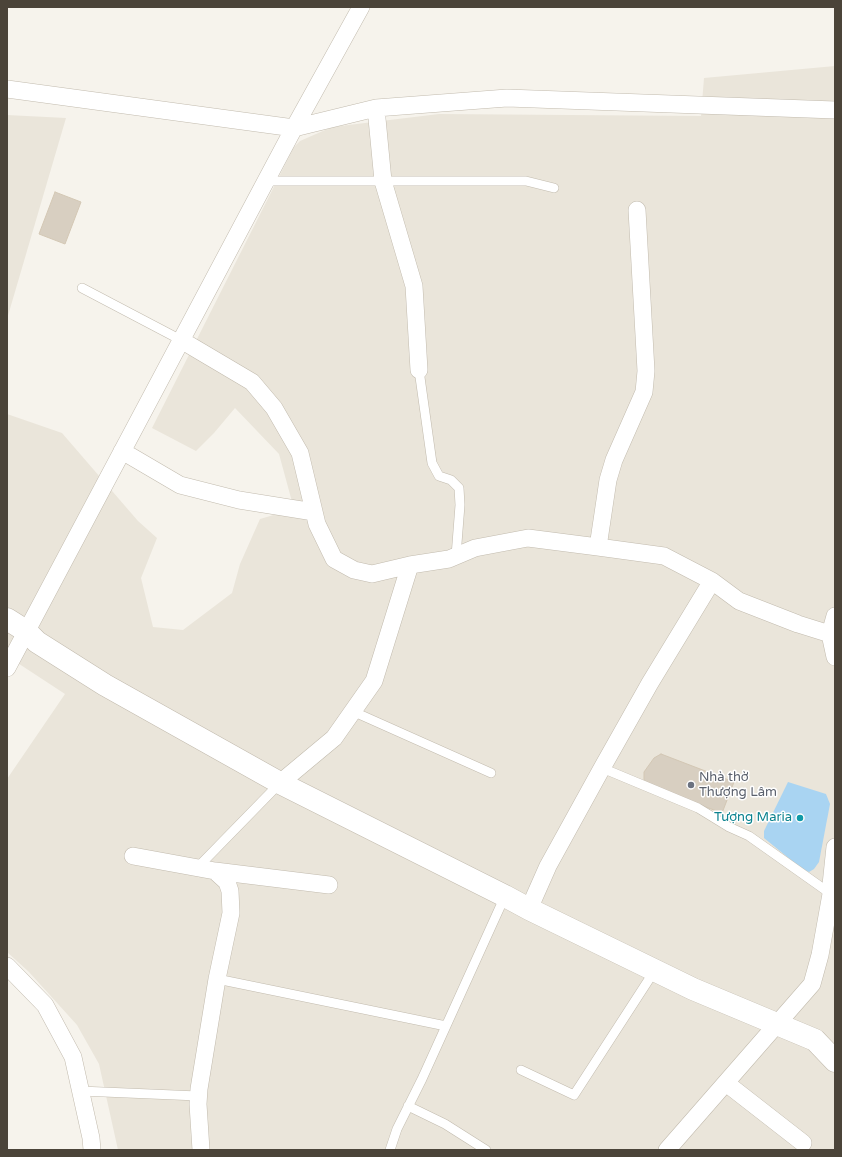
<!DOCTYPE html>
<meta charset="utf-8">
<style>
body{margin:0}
#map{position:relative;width:842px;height:1157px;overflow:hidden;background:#f6f3ec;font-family:"Varela Round",sans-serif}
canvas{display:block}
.frame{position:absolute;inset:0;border:8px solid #4b4439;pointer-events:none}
</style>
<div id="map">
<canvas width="842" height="1157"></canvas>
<div class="frame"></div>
</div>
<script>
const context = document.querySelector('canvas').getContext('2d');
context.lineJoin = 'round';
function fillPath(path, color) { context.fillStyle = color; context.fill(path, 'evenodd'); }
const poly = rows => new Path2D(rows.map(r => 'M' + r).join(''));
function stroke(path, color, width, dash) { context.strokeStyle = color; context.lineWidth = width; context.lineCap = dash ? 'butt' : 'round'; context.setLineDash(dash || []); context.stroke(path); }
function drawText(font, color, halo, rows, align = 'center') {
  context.font = font + ' "Varela Round",sans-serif'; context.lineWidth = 3; context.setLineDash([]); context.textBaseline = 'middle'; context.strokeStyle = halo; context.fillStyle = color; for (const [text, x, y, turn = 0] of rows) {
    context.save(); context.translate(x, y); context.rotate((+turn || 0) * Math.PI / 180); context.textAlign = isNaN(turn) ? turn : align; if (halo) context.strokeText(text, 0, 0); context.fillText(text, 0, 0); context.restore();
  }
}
const residential = poly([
 [835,66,835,1150,118,1150,99,1064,77,1025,29,972,7,952,7,779,65,694,7,656,7,414,62,433,138,521,157,538,141,578,153,627,183,630,232,593,240,564,260,519,294,509,279,454,235,408,214,433,196,451,152,428,294,147,300,141,332,127,439,114,701,116,704,78],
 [7,115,66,118,7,319]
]);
const water = poly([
 [788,782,826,794,830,804,819,862,814,869,809,872,802,869,764,838,764,831]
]);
const building = poly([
 [55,192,81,202,65,244,39,234,55,192],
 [661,754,734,782,722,813,652,787,644,780,644,772,654,758,661,754]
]);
const service = poly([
 [266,181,526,181,554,188],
 [82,288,181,340],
 [419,370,432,463,439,476,451,480,459,488,460,505,456,556],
 [352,711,491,773],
 [602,768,698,808,729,827,749,836,831,894],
 [197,868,280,783],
 [217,979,446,1026],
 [521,1070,574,1095,655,970],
 [80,1091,198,1096],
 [408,1106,445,1124,486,1150],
 [390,1150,397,1129,422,1079,505,896]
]);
const minor = poly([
 [7,89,294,128,376,108,507,98,835,110],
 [376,108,383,181,414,286,419,370],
 [181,340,252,382,274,408,300,453,317,524,334,559,354,570,372,574,410,565,449,559,475,548,528,538,598,547,664,556,712,581,739,601,798,624,830,634],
 [122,451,180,485,239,500,314,512],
 [598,547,608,480,614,460,644,392,646,371,637,210],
 [835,616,830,634,835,657],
 [7,668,294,128,361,7],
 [280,783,334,738,374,681,410,565],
 [133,856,215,871,227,882,230,891,231,913,217,979,199,1089,198,1104,201,1150],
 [215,871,329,885],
 [529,909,548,866,602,768,650,683,712,581],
 [7,966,45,1005,73,1057,91,1138,92,1150],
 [726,1083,803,1143],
 [667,1150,812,984,820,955,831,894,831,885,835,847]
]);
const tertiary = poly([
 [7,619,26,631,37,642,105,685,280,783,505,896,529,909,693,989,815,1040,835,1061]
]);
const markers = [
 [691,785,4,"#6b7280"],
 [800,818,4,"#0f9aa8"]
];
const worshipNames = [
 ["Nhà thờ",699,778],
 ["Thượng Lâm",699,793]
];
const cultureNames = [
 ["Tượng Maria",792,818]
];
fillPath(residential, '#eae5da');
fillPath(water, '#a9d4f2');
fillPath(building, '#d8cfc1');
stroke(building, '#d3c7b4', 1);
stroke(service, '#c2bbae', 10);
stroke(minor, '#c2bbae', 18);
stroke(tertiary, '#c2bbae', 23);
stroke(service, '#fff', 9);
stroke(minor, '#fff', 17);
stroke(tertiary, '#fff', 22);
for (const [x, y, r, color] of markers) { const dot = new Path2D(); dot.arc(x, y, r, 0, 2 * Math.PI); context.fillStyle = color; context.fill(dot); stroke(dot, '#fff', 1.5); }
drawText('13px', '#5b616d', '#fff', worshipNames, 'left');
drawText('13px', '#0d838f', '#fff', cultureNames, 'right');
</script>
